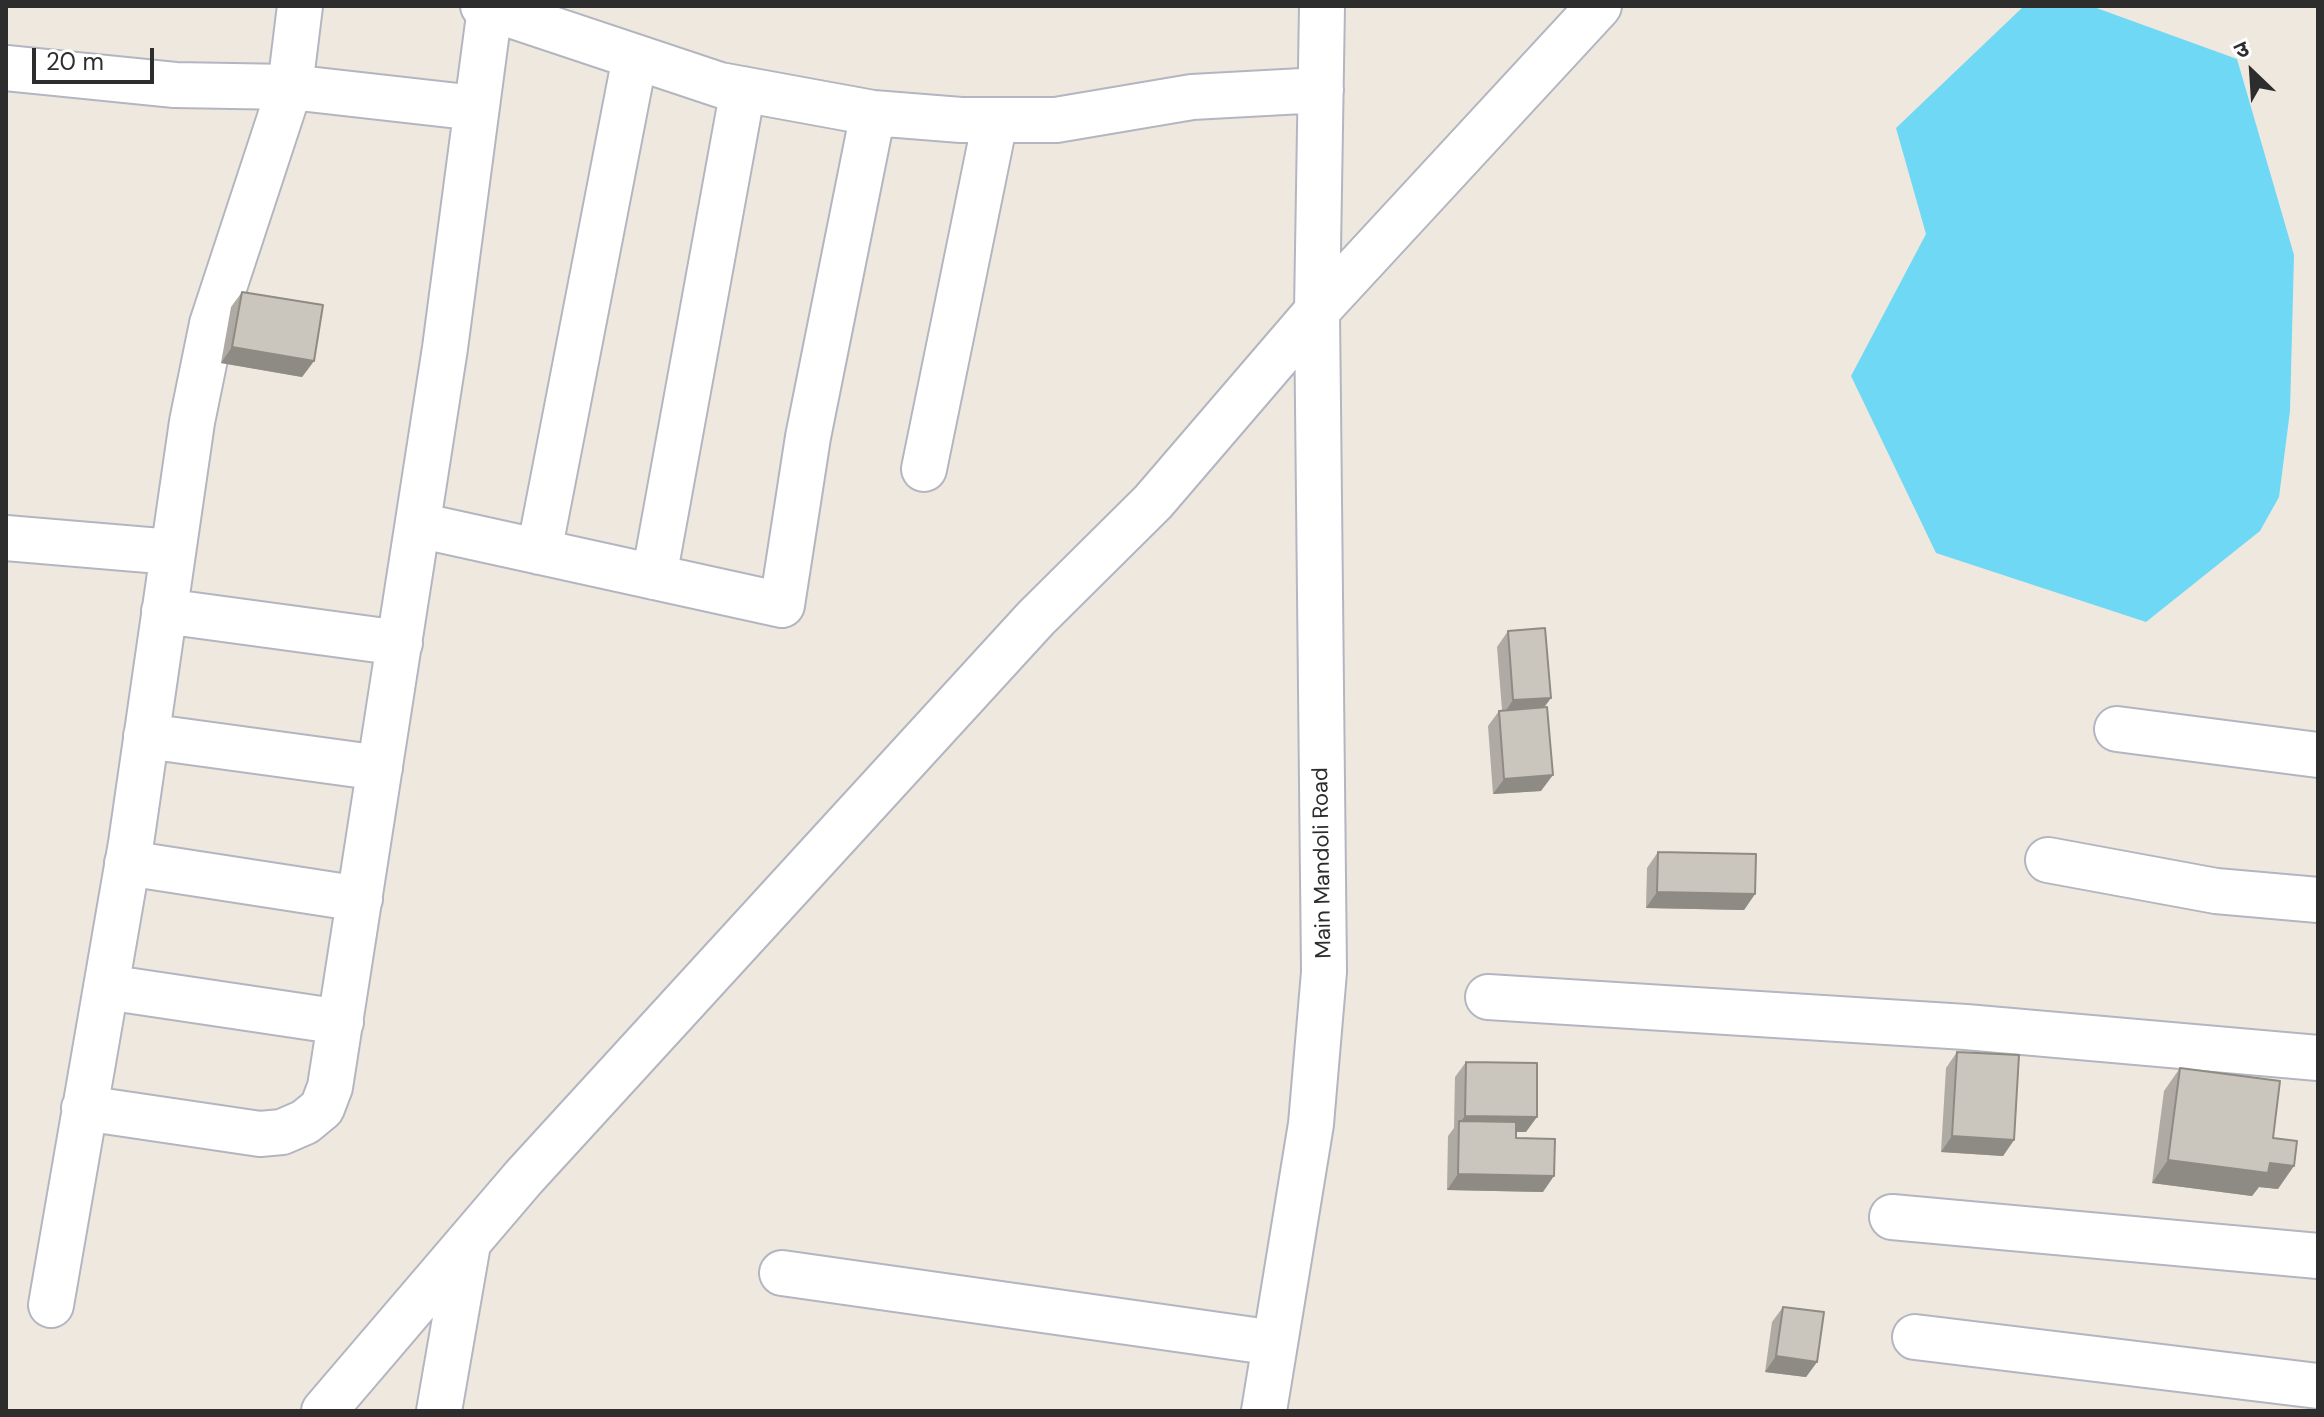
<!DOCTYPE html>
<meta charset="utf-8">
<style>
body{margin:0}
#map{position:relative;width:2324px;height:1417px;overflow:hidden;background:#efe8df;font-family:"DM Sans","Noto Sans Devanagari",sans-serif}
canvas{display:block}
.frame{position:absolute;inset:0;border:8px solid #2d2d2d;pointer-events:none}
.north{position:absolute;left:2212px;top:32px;width:80px;height:80px;-webkit-text-stroke:6px #fff;paint-order:stroke;rotate:335deg;font-size:22px;font-weight:700;line-height:32px;text-align:center;color:#2d2d2d}
.north::after{content:'';display:block;margin:auto;width:28px;height:36px;background:#2d2d2d;clip-path:polygon(50% 0,100% 100%,50% 72%,0 100%)}
.scale{position:absolute;left:32px;top:48px;width:122px;height:36px;box-sizing:border-box;border:4px solid #2d2d2d;border-top:0;padding-left:10px;font-size:24px;line-height:28px;white-space:nowrap;color:#2d2d2d;-webkit-text-stroke:6px #fff;paint-order:stroke}
</style>
<div id="map">
<canvas width="2324" height="1417"></canvas>
<div class="frame"></div>
<div class="north">उ</div>
<div class="scale">20 m</div>
</div>
<script>
const context = document.querySelector('canvas').getContext('2d');
context.lineJoin = 'round';
function fillPath(path, color) { context.fillStyle = color; context.fill(path, 'evenodd'); }
const poly = rows => new Path2D(rows.map(r => 'M' + r).join(''));
function stroke(path, color, width, dash) { context.strokeStyle = color; context.lineWidth = width; context.lineCap = dash ? 'butt' : 'round'; context.setLineDash(dash || []); context.stroke(path); }
function drawText(font, color, halo, rows, align = 'center') {
  context.font = font + ' "DM Sans",sans-serif'; context.lineWidth = 7; context.setLineDash([]); context.textBaseline = 'middle'; context.strokeStyle = halo; context.fillStyle = color; for (const [text, x, y, turn = 0] of rows) {
    context.save(); context.translate(x, y); context.rotate((+turn || 0) * Math.PI / 180); context.textAlign = isNaN(turn) ? turn : align; if (halo) context.strokeText(text, 0, 0); context.fillText(text, 0, 0); context.restore();
  }
}
const water = poly([
 [2024,6,2091,6,2237,59,2294,255,2290,411,2279,497,2260,531,2146,622,1936,553,1851,376,1926,234,1896,128]
]);
const minor = poly([
 [483,6,720,85,873,113,961,120,1056,120,1192,97,1321,90],
 [6,68,175,85,290,87,476,108],
 [924,469,995,121],
 [418,525,782,605,808,437,873,113],
 [6,538,172,552],
 [539,552,635,57],
 [654,577,743,89],
 [164,611,400,643],
 [2117,729,2318,755],
 [146,736,380,768],
 [2048,860,2216,891,2318,900],
 [127,863,360,899],
 [106,987,341,1022],
 [1488,997,1966,1027,2318,1058],
 [84,1108,260,1134,282,1132,305,1122,322,1108,330,1087,445,348,490,8],
 [1892,1217,2318,1256],
 [782,1273,1275,1343],
 [51,1305,131,843,192,422,212,324,290,87,300,6],
 [1915,1337,2318,1386],
 [324,1411,524,1177,1036,618,1153,502,1317,311,1599,6],
 [439,1411,468,1244],
 [1264,1411,1311,1124,1324,972,1317,311,1322,6]
]);
const wall = poly([
 [242,292,314,361,302,377,221,363,231,307],
 [1508,631,1544,707,1541,791,1493,794,1488,726,1499,711,1502,710,1497,647],
 [1658,852,1755,894,1744,910,1646,908,1647,868],
 [1957,1052,2014,1140,2003,1156,1941,1152,1946,1068],
 [1466,1062,1526,1132,1516,1132,1516,1138,1543,1192,1447,1190,1448,1136,1454,1128,1455,1077],
 [2180,1068,2273,1138,2278,1189,2259,1187,2252,1196,2152,1183,2164,1091],
 [1783,1307,1817,1362,1806,1377,1765,1372,1772,1322]
]);
const shadedWall = poly([
 [232,347,314,361,302,377,221,363],
 [1551,698,1540,713,1502,716,1513,700],
 [1553,775,1541,791,1493,794,1504,779],
 [1657,892,1755,894,1744,910,1646,908],
 [1465,1116,1537,1117,1526,1132,1459,1132,1459,1124],
 [1952,1136,2014,1140,2003,1156,1941,1152],
 [2168,1160,2270,1163,2294,1166,2278,1189,2259,1187,2252,1196,2152,1183],
 [1458,1174,1554,1176,1543,1192,1447,1190],
 [1776,1356,1817,1362,1806,1377,1765,1372]
]);
const building = poly([
 [242,292,323,305,314,361,232,347,242,292],
 [1545,628,1551,698,1513,700,1508,631,1545,628],
 [1547,707,1553,775,1504,779,1499,711,1547,707],
 [1658,852,1756,854,1755,894,1657,892,1658,852],
 [1957,1052,2019,1055,2014,1140,1952,1136,1957,1052],
 [1466,1062,1537,1063,1537,1117,1465,1116,1466,1062],
 [2180,1068,2280,1081,2273,1138,2297,1141,2294,1166,2270,1163,2268,1173,2168,1160,2180,1068],
 [1459,1121,1516,1122,1516,1138,1555,1139,1554,1176,1458,1174,1459,1121],
 [1783,1307,1824,1312,1817,1362,1776,1356,1783,1307]
]);
const streetNames = [
 ["Main Mandoli Road",1323,863,-91]
];
fillPath(water, '#6ed8f5');
stroke(minor, '#b3b6c1', 48);
stroke(minor, '#fff', 44);
fillPath(wall, '#afaaa3');
fillPath(shadedWall, '#8e8b84');
fillPath(building, '#cbc6bd');
stroke(building, '#8e8b84', 2);
drawText('22px', '#2d2d2d', '#fff', streetNames);
</script>
